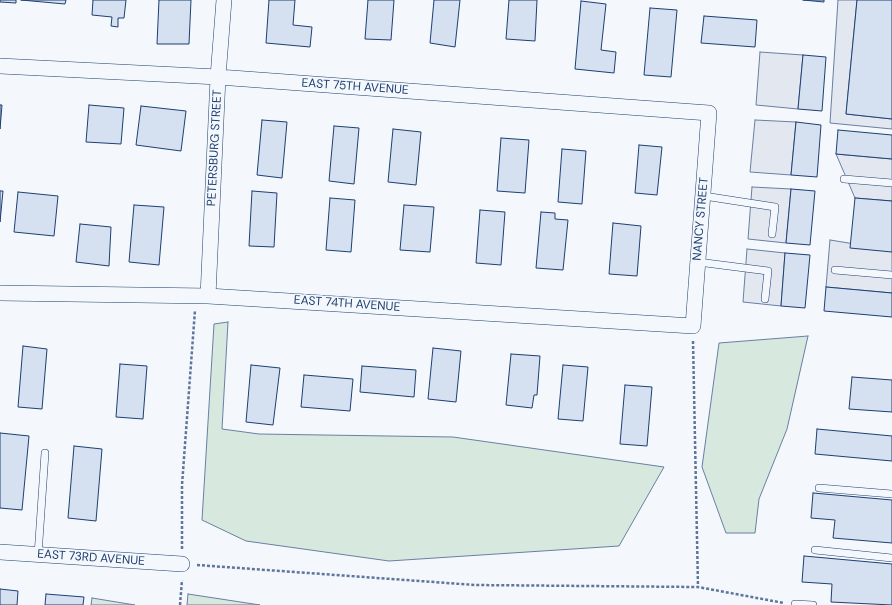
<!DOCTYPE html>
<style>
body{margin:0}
canvas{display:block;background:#f4f7fb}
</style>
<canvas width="892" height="605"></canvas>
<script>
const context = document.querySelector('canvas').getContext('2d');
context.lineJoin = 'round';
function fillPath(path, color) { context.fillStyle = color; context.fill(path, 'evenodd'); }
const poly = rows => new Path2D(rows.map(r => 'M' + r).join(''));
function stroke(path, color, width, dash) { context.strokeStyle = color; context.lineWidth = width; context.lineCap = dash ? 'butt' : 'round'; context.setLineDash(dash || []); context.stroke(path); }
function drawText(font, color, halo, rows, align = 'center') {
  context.font = font + ' "DM Sans",sans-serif'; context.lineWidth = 3; context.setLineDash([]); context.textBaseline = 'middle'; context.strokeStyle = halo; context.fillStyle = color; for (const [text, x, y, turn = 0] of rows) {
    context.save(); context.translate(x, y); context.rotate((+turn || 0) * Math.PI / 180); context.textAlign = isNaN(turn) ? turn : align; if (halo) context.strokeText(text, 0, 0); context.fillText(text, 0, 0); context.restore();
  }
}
const green = poly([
 [228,322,222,429,259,434,453,437,664,467,619,546,389,561,246,541,202,520,214,324,228,322],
 [808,336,787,429,759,499,755,533,726,533,702,467,719,343,808,336],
 [188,594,260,605,187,605,188,594],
 [92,598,135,605,91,605,92,598]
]);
const parking = poly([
 [838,0,857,0,846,114,892,119,892,129,830,123,838,0],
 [760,52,803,55,798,109,756,105,760,52],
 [755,120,796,122,791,175,750,172,755,120],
 [836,154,892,159,892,201,855,198,836,154],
 [752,187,791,189,786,243,748,239,752,187],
 [830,240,892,250,892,293,826,287,830,240],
 [747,249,785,253,781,306,743,302,747,249]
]);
const building = poly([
 [0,0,16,0,16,3,0,2,0,0],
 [21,0,66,0,65,4,21,0],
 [93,0,126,0,124,18,118,18,118,27,111,26,112,17,92,15,93,0],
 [159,0,191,0,189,44,157,44,159,0],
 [269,0,295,0,293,25,312,27,310,47,266,43,269,0],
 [368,0,394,0,391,40,365,39,368,0],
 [434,0,460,0,455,47,430,43,434,0],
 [509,0,537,0,535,41,506,39,509,0],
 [803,0,824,0,824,2,803,0],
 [857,0,892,0,892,119,846,114,857,0],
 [581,1,606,4,601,50,616,52,614,73,575,69,581,1],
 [650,8,677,10,671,77,644,75,650,8],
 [704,16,757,20,755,47,701,43,704,16],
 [803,55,826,57,822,111,798,109,803,55],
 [0,105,2,105,0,129,0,105],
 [89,105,124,108,121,144,86,142,89,105],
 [141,106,186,111,181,151,136,145,141,106],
 [262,120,287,122,282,178,257,175,262,120],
 [796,122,821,125,817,177,791,175,796,122],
 [334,126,359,128,354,184,329,181,334,126],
 [393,129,421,132,416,185,388,182,393,129],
 [838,130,892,135,892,159,836,154,838,130],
 [501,138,529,140,525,193,497,191,501,138],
 [639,145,662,147,657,195,635,193,639,145],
 [562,149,586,151,582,204,558,202,562,149],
 [791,189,815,191,810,245,786,243,791,189],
 [0,191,3,191,0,222,0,191],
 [252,191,277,193,274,247,249,246,252,191],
 [18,192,58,196,54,236,14,232,18,192],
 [330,198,355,200,351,252,326,250,330,198],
 [855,198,892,201,892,252,850,248,855,198],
 [134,205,164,207,159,265,129,262,134,205],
 [404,205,434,207,430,252,400,250,404,205],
 [480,210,505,212,501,265,476,263,480,210],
 [541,212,555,213,555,219,568,220,563,270,536,268,541,212],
 [613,223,641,226,637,276,609,274,613,223],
 [80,224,111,227,109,266,76,262,80,224],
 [785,253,810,255,805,308,781,306,785,253],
 [826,287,892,293,892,317,824,311,826,287],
 [23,346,47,349,42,409,18,407,23,346],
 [433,348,461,351,456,402,428,399,433,348],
 [511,354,540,356,537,395,534,395,532,408,506,405,511,354],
 [120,364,147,366,143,419,116,417,120,364],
 [251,365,280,368,273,425,246,422,251,365],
 [563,365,588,367,583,421,558,419,563,365],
 [362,366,416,370,414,397,360,392,362,366],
 [304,375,353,379,350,411,301,407,304,375],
 [852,377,892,380,892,412,849,409,852,377],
 [625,385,652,387,647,446,620,444,625,385],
 [817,429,892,436,892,461,815,454,817,429],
 [0,433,29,436,22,510,0,508,0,433],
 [74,446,102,449,96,521,68,518,74,446],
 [813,493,892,500,892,543,833,538,835,520,811,518,813,493],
 [804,556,892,564,892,605,831,602,832,584,802,582,804,556],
 [0,589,18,591,17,605,0,605,0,589],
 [46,594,84,597,83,605,45,605,46,594]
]);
const path = poly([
 [693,341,698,587],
 [182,549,182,485,195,310],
 [197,565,475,585,698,587,784,603],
 [180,605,182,580]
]);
const lane = poly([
 [844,179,892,183],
 [704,196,775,207,772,234],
 [698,262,768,271,765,299],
 [835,270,892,275],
 [819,488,892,494],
 [815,550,892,558],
 [38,555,45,453],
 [795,604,813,605]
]);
const street = poly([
 [0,66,218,77,709,113,693,326,208,296,0,293],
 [208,296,218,77,224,0],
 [0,552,182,564]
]);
const streetNames = [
 ["EAST 75TH AVENUE",355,87,4],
 ["PETERSBURG STREET",215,148,-87],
 ["NANCY STREET",701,219,-85],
 ["EAST 74TH AVENUE",347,304,4],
 ["EAST 73RD AVENUE",91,558,4]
];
fillPath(green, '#d7e8df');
stroke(green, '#687fa3', 1);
fillPath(parking, '#e3e8f0');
stroke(parking, '#687fa3', 1);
fillPath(building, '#d5e0f0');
stroke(building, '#1d3f73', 1);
stroke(lane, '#1d3f73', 8);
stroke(street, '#1d3f73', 16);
stroke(path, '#5e769c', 2.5, [3, 2]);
stroke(lane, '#f4f7fb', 7);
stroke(street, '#f4f7fb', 15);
drawText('12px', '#1d3f73', '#f4f7fb', streetNames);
</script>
